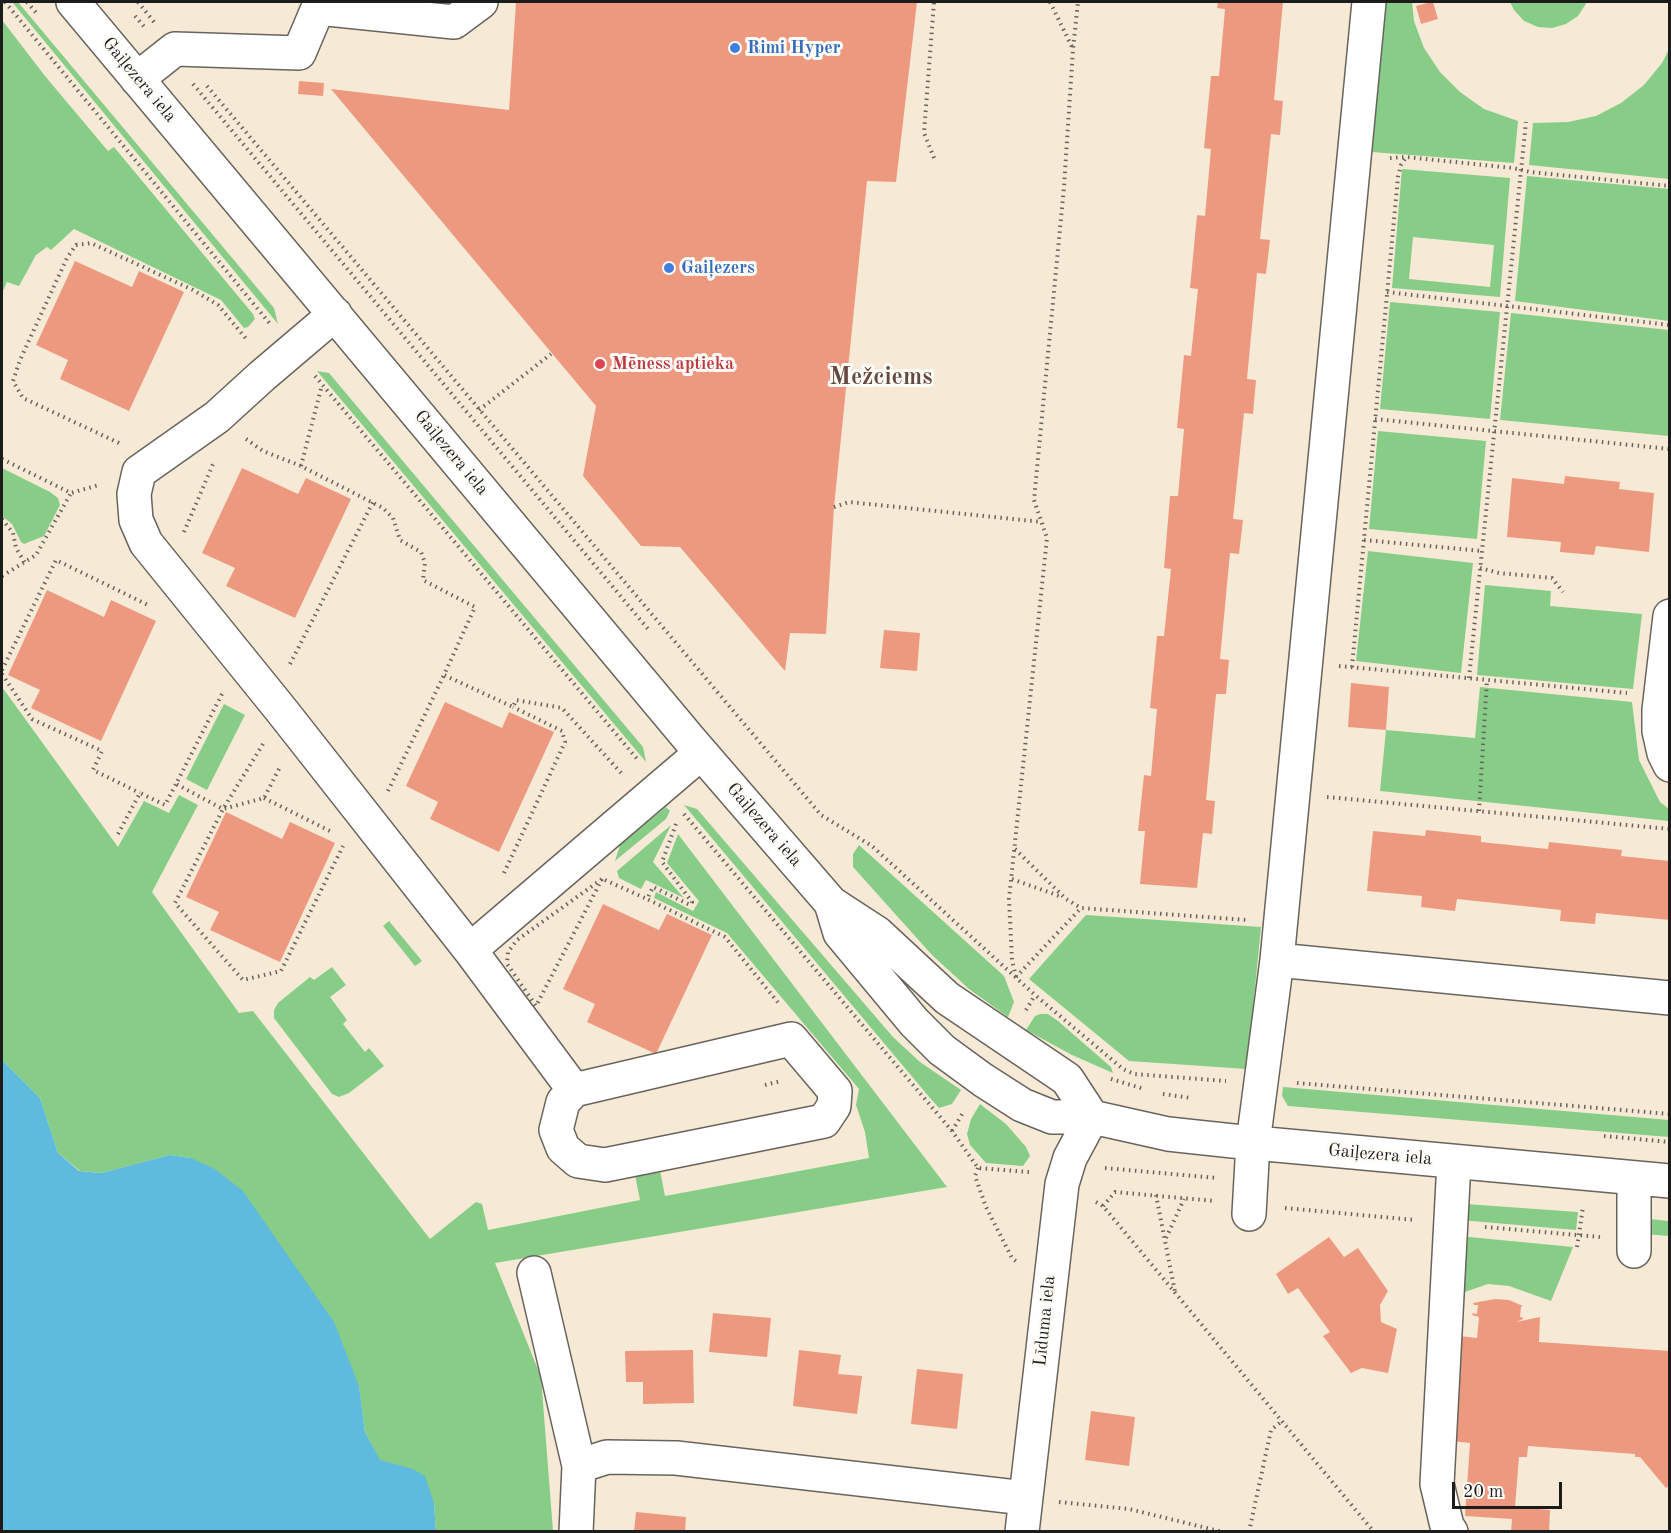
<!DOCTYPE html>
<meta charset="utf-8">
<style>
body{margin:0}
#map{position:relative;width:1671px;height:1533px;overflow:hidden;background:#f6ead6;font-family:"Old Standard TT",serif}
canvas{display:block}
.frame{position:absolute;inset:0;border:3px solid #1c1c1c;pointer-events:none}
.scale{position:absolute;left:1452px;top:1482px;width:110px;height:27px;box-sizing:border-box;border:3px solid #1c1c1c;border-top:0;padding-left:8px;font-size:18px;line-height:21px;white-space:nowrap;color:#1c1c1c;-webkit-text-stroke:4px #fdfcf7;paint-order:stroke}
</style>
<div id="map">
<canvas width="1671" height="1533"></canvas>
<div class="frame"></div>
<div class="scale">20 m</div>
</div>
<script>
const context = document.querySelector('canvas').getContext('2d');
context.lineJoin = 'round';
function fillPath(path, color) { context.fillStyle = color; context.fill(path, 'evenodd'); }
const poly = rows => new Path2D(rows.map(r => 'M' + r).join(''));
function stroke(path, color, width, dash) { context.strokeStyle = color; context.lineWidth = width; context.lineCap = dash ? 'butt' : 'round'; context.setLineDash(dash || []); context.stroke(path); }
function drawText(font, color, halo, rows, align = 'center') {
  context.font = font + ' "Old Standard TT",serif'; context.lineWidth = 6; context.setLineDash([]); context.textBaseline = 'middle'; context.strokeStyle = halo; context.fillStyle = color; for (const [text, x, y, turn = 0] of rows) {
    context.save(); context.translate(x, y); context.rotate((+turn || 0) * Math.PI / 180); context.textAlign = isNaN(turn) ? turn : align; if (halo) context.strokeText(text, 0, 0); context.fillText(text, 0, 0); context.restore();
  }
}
const green = poly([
 [12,2,18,2,274,308,278,324],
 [1384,2,1412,2,1414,21,1424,48,1440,72,1460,92,1484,109,1518,121,1514,163,1372,152],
 [1510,2,1587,2,1578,16,1566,24,1552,28,1538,27,1524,21,1514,10],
 [2,20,45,76,108,151,114,147,253,314,255,319,248,327,244,328,221,300,74,229,51,250,47,247,36,255,19,286,7,282,2,293],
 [1669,49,1669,179,1529,165,1533,123,1568,122,1596,116,1621,103,1644,85,1662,63],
 [1402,169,1510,178,1500,297,1392,288],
 [1413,237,1494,245,1490,287,1409,279],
 [1527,176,1669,189,1669,321,1515,301],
 [1390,302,1500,312,1490,419,1380,409],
 [1511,313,1669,330,1669,436,1500,420],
 [317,371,329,373,643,747,646,762],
 [1378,431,1486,441,1477,539,1369,529],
 [2,468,50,492,58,498,60,505,44,536,24,544,21,542,12,524,2,516],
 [1368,551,1473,563,1461,673,1356,661],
 [1485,585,1551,591,1550,606,1642,614,1633,689,1477,675],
 [2,687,118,847,144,801,169,813,179,795,198,805,152,892,239,1013,253,1011,430,1239,476,1202,482,1204,488,1230,640,1200,635,1175,660,1170,665,1196,869,1158,865,1132,856,1105,859,1089,727,933,654,898,656,892,693,911,699,901,667,863,678,834,947,1187,495,1263,541,1377,553,1531,436,1531,434,1503,380,1462,365,1432,359,1387,191,1158,170,1155,101,1173,80,1171,58,1153,40,1098,2,1060],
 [1480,687,1632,702,1639,760,1660,802,1669,809,1669,821,1380,791,1386,730,1475,738],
 [224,704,245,715,207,790,186,779],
 [684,805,697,809,893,1037,920,1062,961,1090,952,1104,939,1108,930,1098],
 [666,807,670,811,666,819,615,861,620,845],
 [671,825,653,862,684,898,646,880,641,889,619,878,617,871],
 [859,845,1004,976,1014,1002,1008,1017,969,989,932,955,853,867,853,854],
 [1086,915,1261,927,1247,1069,1129,1061,1029,979],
 [389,921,422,961,415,966,383,926],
 [332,967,346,985,330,997,347,1020,343,1024,365,1052,369,1048,384,1066,349,1093,339,1097,332,1094,274,1018,274,1010,278,1003,310,977,314,980],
 [1040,1014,1048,1014,1058,1021,1111,1067,1113,1073,1072,1055,1026,1030,1035,1016],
 [1283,1087,1669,1120,1669,1137,1288,1106,1282,1096],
 [980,1104,1006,1124,1026,1147,1030,1156,1023,1166,986,1163,970,1145,967,1134,971,1119],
 [1466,1204,1578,1212,1576,1230,1460,1220],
 [1649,1219,1669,1221,1669,1236,1644,1234],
 [1459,1236,1573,1247,1551,1301,1509,1286,1488,1284,1456,1295]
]);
const water = poly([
 [2,1060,40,1098,58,1153,79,1171,101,1173,170,1155,191,1158,215,1169,243,1191,334,1322,359,1386,365,1432,380,1460,413,1469,425,1476,434,1503,436,1531,2,1531]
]);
const building = poly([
 [516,2,917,2,896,182,867,181,834,507,826,634,790,633,785,671,680,547,641,546,583,476,596,406,331,89,509,110],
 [1218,2,1283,2,1274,100,1283,101,1280,135,1271,134,1260,239,1270,240,1266,274,1257,273,1247,379,1256,380,1253,414,1244,413,1233,519,1243,520,1239,554,1230,553,1220,659,1229,660,1226,694,1216,694,1206,800,1215,801,1212,834,1203,833,1197,888,1140,884,1145,831,1138,831,1144,775,1151,776,1157,709,1150,708,1157,636,1164,636,1171,569,1164,568,1170,496,1178,496,1184,429,1177,428,1184,355,1191,356,1198,289,1190,288,1197,215,1205,216,1211,149,1204,148,1211,76,1219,76,1225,9,1217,8],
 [1431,2,1433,2,1438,19,1421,24,1416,6],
 [299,81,324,83,323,96,298,94],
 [75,261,132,287,139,271,184,292,129,411,60,379,68,360,36,345],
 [242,468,298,494,306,478,351,499,295,618,226,586,235,568,202,553],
 [1565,476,1620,482,1619,489,1654,493,1649,552,1596,546,1594,555,1560,552,1561,542,1507,537,1512,478,1564,484],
 [47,590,104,617,111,600,156,621,101,741,31,708,40,690,8,675],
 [884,630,920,633,917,671,880,668],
 [1351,683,1389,687,1386,730,1348,727],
 [445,702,502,728,509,712,554,732,499,852,430,819,438,802,406,786],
 [226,812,282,839,290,822,335,843,280,962,210,930,219,912,186,897],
 [1426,830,1481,836,1481,842,1548,849,1549,842,1622,850,1621,856,1670,861,1670,920,1596,913,1595,924,1560,921,1561,910,1457,899,1455,911,1421,907,1422,896,1367,891,1373,831,1425,836],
 [603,904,659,930,667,914,712,935,656,1054,587,1022,595,1004,563,989],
 [1329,1237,1344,1257,1358,1248,1388,1291,1380,1305,1381,1322,1397,1329,1388,1373,1362,1368,1351,1373,1323,1336,1330,1332,1298,1288,1288,1294,1276,1274],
 [1495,1299,1509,1300,1523,1306,1521,1307,1520,1317,1522,1317,1523,1319,1516,1322,1540,1317,1539,1342,1670,1351,1670,1485,1666,1488,1640,1457,1635,1457,1635,1454,1528,1446,1527,1457,1519,1457,1515,1507,1550,1510,1549,1532,1511,1532,1512,1519,1465,1516,1470,1443,1452,1441,1459,1336,1477,1338,1479,1317,1472,1315,1473,1313,1477,1314,1478,1305,1474,1305,1473,1303],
 [713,1313,771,1318,767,1357,709,1352],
 [693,1350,694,1403,643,1404,643,1382,626,1382,625,1351],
 [799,1350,841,1355,838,1374,862,1376,857,1414,793,1406],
 [917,1369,963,1374,957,1429,911,1424],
 [1091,1411,1135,1417,1129,1466,1085,1460],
 [636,1512,686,1517,685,1532,634,1532]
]);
const path = poly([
 [5,2,271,325],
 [27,2,38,15],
 [138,2,154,22],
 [1050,2,1072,47],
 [135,16,146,29],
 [193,84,648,629],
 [207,86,821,815,872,846,1035,995,1123,1069,1134,1074,1226,1081],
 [934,158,924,133,934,2],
 [1390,158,1406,157,1513,168,1530,172,1670,186],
 [1387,292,1670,325],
 [315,376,638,760],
 [479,410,551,354],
 [1375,419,1670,449],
 [246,439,263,451,301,466,383,508,393,518,400,540,421,552,425,563,423,580,475,607,444,675,513,707,516,700,562,708,622,774],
 [119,443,23,398,13,381,20,360,67,258,76,245,91,243,193,290,218,305,248,341],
 [2,459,71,493,99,485],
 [301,466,322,385],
 [834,507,849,502,1042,522],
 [2,519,13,533,16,548,25,563],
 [184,532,213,464],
 [1364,540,1482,551],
 [1480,568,1499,573,1552,578,1563,592],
 [2,576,36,555,71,493],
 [290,664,373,502],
 [1339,666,1627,693],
 [1352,667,1398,177,1401,165,1406,157],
 [2,670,56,560,148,605],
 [2,674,32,719,102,751,93,770,140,793],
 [1469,678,1526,122],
 [222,694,176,784,223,809,264,798,280,767],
 [263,744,223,809,175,903,243,980,281,971,343,846],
 [388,791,444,675],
 [1327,797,1670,829],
 [264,798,330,831],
 [1479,811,1487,680],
 [684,814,952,1131,978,1168,1029,1172],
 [676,824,662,862,692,902,690,905,653,887,647,899,725,937,780,1005],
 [118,834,140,793,165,805,176,784],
 [1015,849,1066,899,1081,908],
 [504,873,565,742,562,731,513,707],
 [602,879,536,1006,507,964,508,952,517,940,602,879],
 [1012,879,1062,897],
 [605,880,647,899],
 [1016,977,1012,960,1009,899,1047,538,1034,500,1064,187,1073,49,1078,2],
 [1016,977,1081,908,1247,920],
 [1026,1010,1035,995],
 [1111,1079,1144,1089],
 [1297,1083,1670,1114],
 [765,1085,781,1081],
 [1163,1094,1191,1098],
 [952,1131,964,1111],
 [1604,1136,1670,1142],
 [978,1168,975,1176,986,1207,1012,1258,1018,1263],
 [1105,1168,1217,1178],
 [1156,1195,1175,1292],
 [1096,1202,1103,1206,1374,1532],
 [1103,1206,1115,1192,1215,1201],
 [1285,1208,1415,1220],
 [1485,1227,1600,1237],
 [1166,1238,1184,1199],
 [1577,1247,1583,1207],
 [1059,1502,1129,1509,1223,1532],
 [1249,1532,1271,1430,1282,1421]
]);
const minor = poly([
 [73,2,691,741,831,903,877,933,947,998,1067,1079,1092,1117],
 [137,79,175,49,299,53,318,8,454,22,481,2],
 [335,314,262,376,217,417,139,472,134,494,136,520,146,543,282,711,470,950,574,1090,563,1102,556,1130,563,1148,578,1161,605,1165,824,1121,834,1106,835,1091,791,1039,574,1090],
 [1670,616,1659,710,1659,731,1664,753,1670,765],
 [831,903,840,933,914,1022,942,1050,983,1080,1022,1105,1052,1117,1092,1117,1168,1134,1233,1141,1670,1181],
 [470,950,701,753],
 [1277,960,1670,998],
 [1249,1214,1253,1143,1277,960,1369,2],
 [1634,1251,1634,1178],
 [534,1273,579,1466,576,1532],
 [579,1466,607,1457,676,1458,1025,1498],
 [1022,1532,1062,1184,1070,1158,1092,1117],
 [1451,1532,1447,1526,1437,1484,1454,1162]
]);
const markers = [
 [735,48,6,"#3f7fe0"],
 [669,268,6,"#3f7fe0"],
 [600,364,6,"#e0444e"]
];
const shopNames = [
 ["Rimi Hyper",747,48],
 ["Gaiļezers",681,268]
];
const streetNames = [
 ["Gaiļezera iela",139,80,50],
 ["Gaiļezera iela",451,453,50],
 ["Gaiļezera iela",764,825,49],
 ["Gaiļezera iela",1380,1155,5],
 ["Līduma iela",1045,1321,-84]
];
const healthNames = [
 ["Mēness aptieka",612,364]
];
const districtNames = [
 ["Mežciems",881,378]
];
fillPath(green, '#87cd87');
fillPath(water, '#5fbbdd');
fillPath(building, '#ed9980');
stroke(minor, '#68645d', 36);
stroke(path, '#68645d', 4, [1.5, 4.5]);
stroke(minor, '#fff', 33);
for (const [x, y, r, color] of markers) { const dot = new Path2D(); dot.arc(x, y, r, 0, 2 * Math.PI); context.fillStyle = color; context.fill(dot); stroke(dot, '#fdfcf7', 2); }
drawText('bold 18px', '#366cbe', '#fdfcf7', shopNames, 'left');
drawText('18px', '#1c1c1c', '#fdfcf7', streetNames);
drawText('bold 18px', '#be3a42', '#fdfcf7', healthNames, 'left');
drawText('bold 24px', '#65483f', '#fdfcf7', districtNames);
</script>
